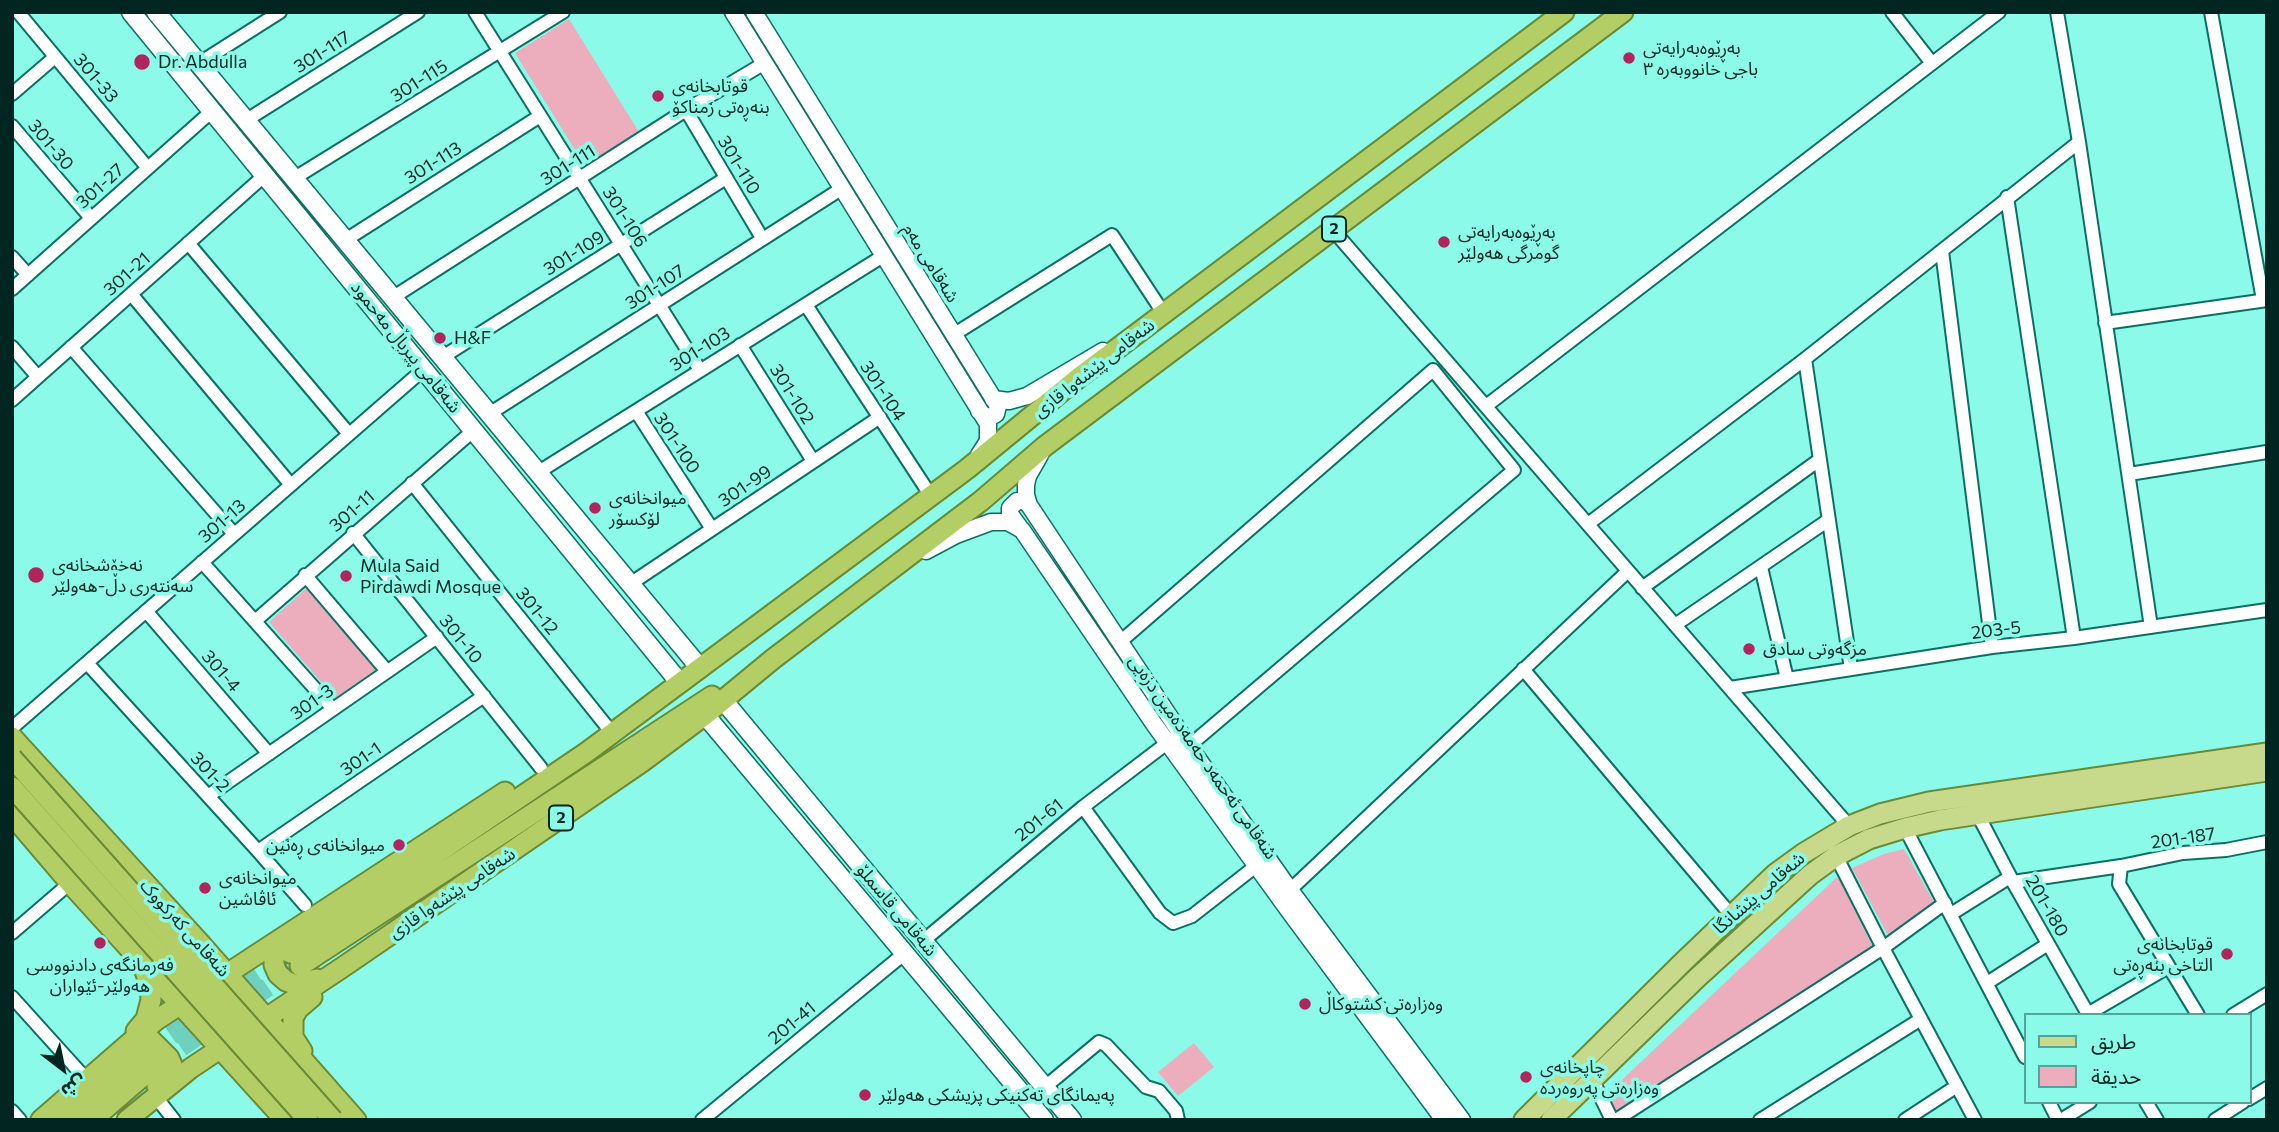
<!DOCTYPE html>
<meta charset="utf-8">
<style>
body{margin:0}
#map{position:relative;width:2279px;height:1132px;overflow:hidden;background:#8bfae8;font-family:Commissioner,"Noto Sans Arabic",sans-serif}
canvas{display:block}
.frame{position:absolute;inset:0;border:14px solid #012621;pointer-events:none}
.legend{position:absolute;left:2024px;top:1013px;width:228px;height:91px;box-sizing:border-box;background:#8bfae8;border:2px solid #54a598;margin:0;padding:9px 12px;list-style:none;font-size:21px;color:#012621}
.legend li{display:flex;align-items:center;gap:14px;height:35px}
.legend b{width:35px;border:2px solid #54a598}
.north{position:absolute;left:28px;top:1034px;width:70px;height:70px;-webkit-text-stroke:5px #8bfae8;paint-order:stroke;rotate:148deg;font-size:19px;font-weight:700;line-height:28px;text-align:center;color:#012621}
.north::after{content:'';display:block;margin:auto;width:24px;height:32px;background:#012621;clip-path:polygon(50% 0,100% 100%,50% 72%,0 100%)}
</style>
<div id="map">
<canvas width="2279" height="1132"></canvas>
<div class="frame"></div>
<ul class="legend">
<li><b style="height:9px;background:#c7da8c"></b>طريق</li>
<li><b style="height:19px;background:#ecadbd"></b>حديقة</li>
</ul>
<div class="north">ش</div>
</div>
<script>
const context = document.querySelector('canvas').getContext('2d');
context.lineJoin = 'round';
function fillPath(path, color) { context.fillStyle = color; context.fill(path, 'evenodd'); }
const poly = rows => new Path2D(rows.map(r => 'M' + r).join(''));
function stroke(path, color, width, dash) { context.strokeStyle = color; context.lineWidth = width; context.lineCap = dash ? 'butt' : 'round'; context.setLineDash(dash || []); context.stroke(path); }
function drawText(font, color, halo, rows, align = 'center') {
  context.font = font + ' Commissioner,"Noto Sans Arabic",sans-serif'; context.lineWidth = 7; context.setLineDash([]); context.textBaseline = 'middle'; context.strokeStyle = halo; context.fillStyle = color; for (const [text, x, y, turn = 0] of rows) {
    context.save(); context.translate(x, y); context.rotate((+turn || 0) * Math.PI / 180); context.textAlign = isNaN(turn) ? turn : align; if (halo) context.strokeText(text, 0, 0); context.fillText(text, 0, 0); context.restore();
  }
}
const green = poly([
 [569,19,639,132,585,166,515,53],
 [307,588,377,669,335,698,269,622],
 [1904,849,1935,904,1890,939,1852,868,1884,854],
 [1836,878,1839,879,1875,951,1616,1111,1607,1094],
 [1194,1043,1214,1067,1178,1096,1158,1072]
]);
const trunkTunnel = poly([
 [147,1052,286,956],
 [157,1064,294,969]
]);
const minor = poly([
 [18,12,147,167],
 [475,12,700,370],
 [1892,12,1931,62],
 [2057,12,2079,142,2151,627],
 [2211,12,2263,300],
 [198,64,280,12],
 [12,94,55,57],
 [686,110,762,238],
 [245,121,418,12],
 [12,126,91,218],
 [293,179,563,12],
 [2007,197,2074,638],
 [1333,230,1849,826],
 [344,241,540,116],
 [188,243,349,434],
 [1942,251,1992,647],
 [12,257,28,275],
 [12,289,212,111],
 [131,294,291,485],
 [392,298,686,110,763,64],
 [806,305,931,496],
 [2105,323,2267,300],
 [953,335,1112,235,1164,314],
 [740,345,813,461],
 [12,347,38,377],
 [71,347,234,534],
 [441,358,726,178],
 [1805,359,1851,669],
 [12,400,265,175],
 [1486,406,1999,12],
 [636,411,712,529],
 [489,414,841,189],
 [537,473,883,256],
 [2129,474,2267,452],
 [412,483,608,728],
 [1588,524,1805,359,2079,142],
 [353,533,541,768],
 [202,562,333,709],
 [1761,567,1787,679],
 [305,575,386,670],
 [630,584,880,417],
 [1642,588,1819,460],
 [146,611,269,754],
 [255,621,474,430],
 [1675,625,1827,521],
 [1120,642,1433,370,1514,470,1189,746],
 [87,663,258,851,305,905],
 [1523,669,1731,915],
 [1730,688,1992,647,2074,638,2267,610],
 [12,728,424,369],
 [208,796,437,637],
 [1083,807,1160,913,1173,923,1192,916,1256,866],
 [1978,815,2013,882,2088,1014],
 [1905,828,2025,1057],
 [258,851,484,696],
 [1836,856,1883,948,1975,1120],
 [2013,882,2121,866],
 [1290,890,1628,571],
 [1951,914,2010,877],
 [12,933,70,883],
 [923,941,1083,807,1175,737],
 [1987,983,2048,944],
 [12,997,86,1079],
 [2086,1015,2168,967],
 [2198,1015,2119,884,2121,866,2183,853,2226,850,2267,842],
 [2233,1015,2267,994],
 [1592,1079,1612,1120],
 [1045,1087,1099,1042,1106,1045,1146,1087,1159,1091,1176,1111,1178,1120],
 [155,1096,174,1120],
 [2249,1099,2267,1088],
 [2049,1102,2058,1120],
 [2146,1102,2157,1120],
 [12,1111,20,1120],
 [702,1120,905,953],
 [1616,1120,1883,948,1945,903],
 [1760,1120,1921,1019],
 [1905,1120,1957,1086],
 [2061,1120,2090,1102],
 [2215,1120,2243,1102]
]);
const tertiary = poly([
 [733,12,988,424,988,441,979,455],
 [754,12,998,406,996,414,990,417,985,416,979,411],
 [993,399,1009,401,1027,396,1103,351],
 [1040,455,1028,476,1026,485,1026,495,1029,505,1189,746,1290,890,1462,1120],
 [1020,528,1010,514,1010,508,1017,501,1024,501,1029,505],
 [926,551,956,535,991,522,1008,522,1022,530,1154,724,1289,911,1444,1120]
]);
const secondary = poly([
 [131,12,680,683],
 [156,12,700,668],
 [723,700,1072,1120],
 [705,715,1044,1120]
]);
const primary = poly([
 [1524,1120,1682,963,1775,874,1804,853,1849,826,1880,814,1929,802,2267,753],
 [1551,1120,1697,978,1810,875,1836,856,1869,839,1905,828,1940,820,2267,771]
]);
const trunk = poly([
 [12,737,199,942,356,1120],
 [12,815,70,883,285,1120],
 [287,938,277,946,274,955,274,965,278,974,286,981,296,985,317,979],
 [290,953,587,752,700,668,967,469,1078,378,1564,12],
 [300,966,712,696],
 [136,1031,146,1019,151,1000,150,986,143,965],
 [132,1044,142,1038,149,1038,169,1058,172,1065,171,1071,157,1086],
 [302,1051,293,1037,293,1018,298,1009,312,997],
 [41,1120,155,1021,505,792],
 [67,1120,147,1052],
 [92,1120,157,1064],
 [127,1120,191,1068,343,967,642,762,705,715,773,659,981,501,1045,446,1623,12]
]);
const trunkBridge = poly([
 [12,758,333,1120],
 [12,787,308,1120]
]);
const markers = [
 [1629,58,7,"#b1245d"],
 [142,62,9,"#b1245d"],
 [658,96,7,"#b1245d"],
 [1444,242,7,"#b1245d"],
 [440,338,7,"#b1245d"],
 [595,508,7,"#b1245d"],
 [36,575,9,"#b1245d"],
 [346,576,7,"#b1245d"],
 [1749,649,7,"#b1245d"],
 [399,845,7,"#b1245d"],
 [205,888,7,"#b1245d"],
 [100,943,7,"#b1245d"],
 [2227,954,7,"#b1245d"],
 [1305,1004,7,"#b1245d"],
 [1526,1077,7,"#b1245d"],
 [865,1095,7,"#b1245d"]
];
const shields = [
 [1334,229,24],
 [561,818,24]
];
const shieldNames = [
 ["2",1334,229],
 ["2",561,818]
];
const poiNames = [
 ["بەڕێوەبەرایەتی",1643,48],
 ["باجی خانووبەرە ٣",1643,69],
 ["Dr. Abdulla",158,62],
 ["قوتابخانەی",672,86],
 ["بنەڕەتی زمناکۆ",672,107],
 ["بەڕێوەبەرایەتی",1458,232],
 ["گومرگی هەولێر",1458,253],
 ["H&F",454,338],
 ["میوانخانەی",609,498],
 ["لۆکسۆر",609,519],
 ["نەخۆشخانەی",52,565],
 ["سەنتەری دڵ-هەولێر",52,586],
 ["Mula Said",360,566],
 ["Pirdawdi Mosque",360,587],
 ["مزگەوتی سادق",1763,649],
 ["میوانخانەی ڕەنین",385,845,"right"],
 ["میوانخانەی",219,878],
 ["ئاڤاشین",219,899],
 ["قوتابخانەی",2213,944,"right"],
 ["التاخی بنەڕەتی",2213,965,"right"],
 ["فه‌رمانگه‌ی دادنووسی",100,965,"center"],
 ["هه‌ولێر-ئێواران",100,986,"center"],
 ["وەزارەتی کشتوکاڵ",1319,1004],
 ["چاپخانەی",1540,1067],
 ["وەزارەتی پەروەردە",1540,1088],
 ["پەیمانگای تەکنیکی پزیشکی هەولێر",879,1095]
];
const streetNames = [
 ["301-117",322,52,-32],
 ["301-33",96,78,50],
 ["301-115",419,81,-32],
 ["301-30",51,145,50],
 ["301-113",433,163,-32],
 ["301-111",568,165,-32],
 ["301-110",739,165,59],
 ["301-27",100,186,-42],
 ["301-106",625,217,58],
 ["301-109",574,253,-32],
 ["شەقامی مەم",931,263,58],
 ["301-21",127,274,-42],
 ["301-107",655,287,-33],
 ["شەقامی پیرباڵ مەحمود",406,347,51],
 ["301-103",700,349,-32],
 ["شەقامی پێشەوا قازی",1094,368,-38],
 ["301-104",883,391,57],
 ["301-102",792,394,58],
 ["301-100",677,443,57],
 ["301-99",745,486,-34],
 ["301-11",352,511,-41],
 ["301-13",222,521,-41],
 ["301-12",537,611,51],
 ["203-5",1996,630,-7],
 ["301-10",461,639,51],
 ["301-4",221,671,49],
 ["301-3",312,702,-35],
 ["شەقامی ئەحمەد حەمەدەمین دزەیی",1203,757,55],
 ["301-1",361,759,-34],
 ["301-2",210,772,47],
 ["201-61",1039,820,-39],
 ["201-187",2183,838,-8],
 ["شەقامی پێشەوا قازی",452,893,-34],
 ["شەقامی پێشانگا",1759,893,-41],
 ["201-180",2047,906,60],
 ["شەقامی قاسملۆ",897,910,50],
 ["شەقامی کەرکووک",185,928,48],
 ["201-41",792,1023,-40]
];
fillPath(green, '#ecadbd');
stroke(trunkTunnel, '#6fd0c0', 19, [19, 10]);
stroke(minor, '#0a7064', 16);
stroke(tertiary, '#0a7064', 19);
stroke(secondary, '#0a7064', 21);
stroke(primary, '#698b35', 23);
stroke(trunk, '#698b35', 23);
stroke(minor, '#fff', 12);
stroke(tertiary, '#fff', 16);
stroke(secondary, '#fff', 18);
stroke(primary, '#c7da8c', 19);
stroke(trunk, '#b4ce66', 19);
stroke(trunkBridge, '#698b35', 23, []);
stroke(trunkBridge, '#b4ce66', 19);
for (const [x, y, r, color] of markers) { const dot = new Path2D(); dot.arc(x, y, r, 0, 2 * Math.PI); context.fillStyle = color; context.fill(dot); stroke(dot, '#8bfae8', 2.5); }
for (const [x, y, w] of shields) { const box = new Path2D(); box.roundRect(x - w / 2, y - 12.5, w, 25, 5); context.fillStyle = '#8bfae8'; context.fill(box); stroke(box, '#012621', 2); }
drawText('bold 16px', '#012621', null, shieldNames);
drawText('18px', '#012621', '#8bfae8', poiNames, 'left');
drawText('18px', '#012621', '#8bfae8', streetNames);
</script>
